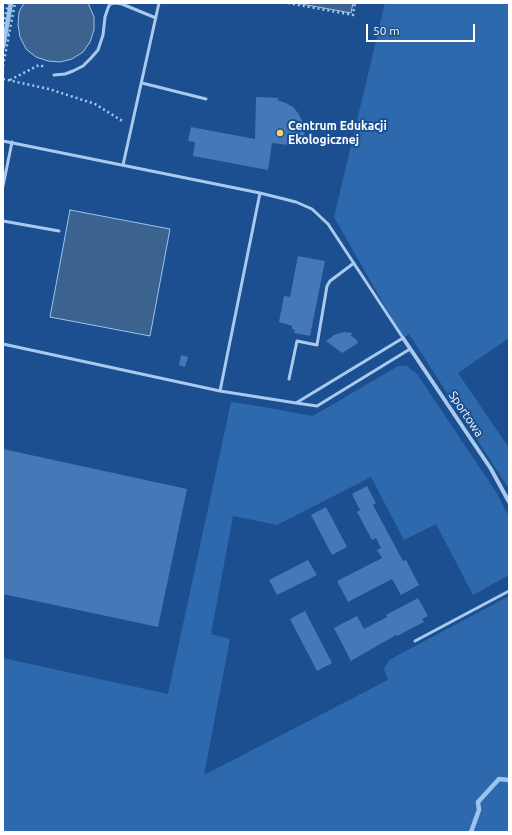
<!DOCTYPE html>
<style>
body{margin:0}
#map{position:relative;width:512px;height:835px;overflow:hidden;background:#1b4f8f;font-family:Ubuntu,sans-serif}
canvas{display:block}
.frame{position:absolute;inset:0;border:4px solid #fff;pointer-events:none}
.scale{position:absolute;left:366px;top:24px;width:109px;height:18px;box-sizing:border-box;border:2px solid #fff;border-top:0;padding-left:5px;font-size:12px;line-height:14px;white-space:nowrap;color:#fff;-webkit-text-stroke:3px #1b4f8f;paint-order:stroke}
</style>
<div id="map">
<canvas width="512" height="835"></canvas>
<div class="frame"></div>
<div class="scale">50 m</div>
</div>
<script>
const context = document.querySelector('canvas').getContext('2d');
context.lineJoin = 'round';
function fillPath(path, color) { context.fillStyle = color; context.fill(path, 'evenodd'); }
const poly = rows => new Path2D(rows.map(r => 'M' + r).join(''));
function stroke(path, color, width, dash) { context.strokeStyle = color; context.lineWidth = width; context.lineCap = dash ? 'butt' : 'round'; context.setLineDash(dash || []); context.stroke(path); }
function drawText(font, color, halo, rows, align = 'center') {
  context.font = font + ' Ubuntu,sans-serif'; context.lineWidth = 4; context.setLineDash([]); context.textBaseline = 'middle'; context.strokeStyle = halo; context.fillStyle = color; for (const [text, x, y, turn = 0] of rows) {
    context.save(); context.translate(x, y); context.rotate((+turn || 0) * Math.PI / 180); context.textAlign = isNaN(turn) ? turn : align; if (halo) context.strokeText(text, 0, 0); context.fillText(text, 0, 0); context.restore();
  }
}
const green = poly([
 [385,3,509,3,509,338,458,373,509,448,509,489,409,334,403,338,334,217],
 [398,366,407,366,417,374,496,492,509,517,509,575,473,595,436,524,404,540,371,477,277,525,233,516,211,634,230,639,204,775,388,680,384,669,389,660,509,596,509,832,3,832,3,658,168,694,231,402,252,405,313,416]
]);
const water = poly([
 [24,3,88,3,94,17,94,30,90,42,83,52,72,59,60,62,48,61,36,57,26,49,20,37,18,25,19,12,24,3],
 [296,3,353,3,351,13,296,3],
 [70,210,170,229,150,336,50,317,70,210]
]);
const stream = poly([
 [3,47,11,3],
 [471,832,479,810,478,802,499,779,509,780]
]);
const building = poly([
 [256,97,279,98,277,100,286,103,293,107,298,113,304,124,305,130,303,139,289,137,288,145,272,143,268,170,193,156,195,142,188,141,191,127,255,139],
 [298,256,325,261,310,336,294,333,295,330,292,329,292,326,279,322,284,296,290,297],
 [344,332,352,333,351,336,356,339,358,343,342,353,326,341,334,335],
 [181,355,188,357,185,367,179,365],
 [3,449,187,489,158,627,3,594],
 [367,486,376,503,373,505,403,561,406,560,419,585,401,595,392,579,348,602,337,581,382,558,377,550,381,548,376,538,372,540,357,512,360,510,352,494],
 [326,507,347,547,332,555,311,515],
 [308,560,317,575,277,595,269,580],
 [418,598,428,616,422,619,424,622,397,636,396,635,351,661,334,628,357,616,364,629,387,617,386,615],
 [305,611,332,663,317,671,290,619]
]);
const path = poly([
 [288,3,353,15,355,3],
 [3,29,8,3],
 [3,33,9,34],
 [3,66,15,3],
 [3,79,49,89,95,104,124,122],
 [10,80,39,65,45,67]
]);
const service = poly([
 [115,3,122,4,156,18],
 [54,75,65,74,73,71,83,66,91,58,98,50,103,35,105,17,108,8,110,4,115,3],
 [142,83,206,99],
 [3,141,260,193,296,202,312,209,328,224,403,338,296,403,220,391,3,344],
 [123,165,159,3],
 [3,186,12,142],
 [3,221,59,231],
 [289,379,297,341,317,345,327,286,330,281,354,263],
 [220,391,260,193],
 [296,403,317,406,410,349],
 [415,641,509,591]
]);
const minor = poly([
 [403,338,491,469,509,502]
]);
const markers = [
 [280,133,4,"#ffd166"]
];
const poiNames = [
 ["Centrum Edukacji",288,126],
 ["Ekologicznej",288,140]
];
const streetNames = [
 ["Sportowa",466,414,56]
];
fillPath(green, '#2e69ad');
fillPath(water, '#3c6290');
stroke(water, '#9cc4f0', 1);
stroke(stream, '#9cc4f0', 4.5);
fillPath(building, '#4478b7');
stroke(path, '#a9c9ee', 2.5, [2, 3]);
stroke(service, '#a9c9ee', 3);
stroke(minor, '#a9c9ee', 4);
for (const [x, y, r, color] of markers) { const dot = new Path2D(); dot.arc(x, y, r, 0, 2 * Math.PI); context.fillStyle = color; context.fill(dot); stroke(dot, '#1b4f8f', 1.5); }
drawText('bold 12px', '#fff', '#1b4f8f', poiNames, 'left');
drawText('12px', '#fff', '#1b4f8f', streetNames);
</script>
